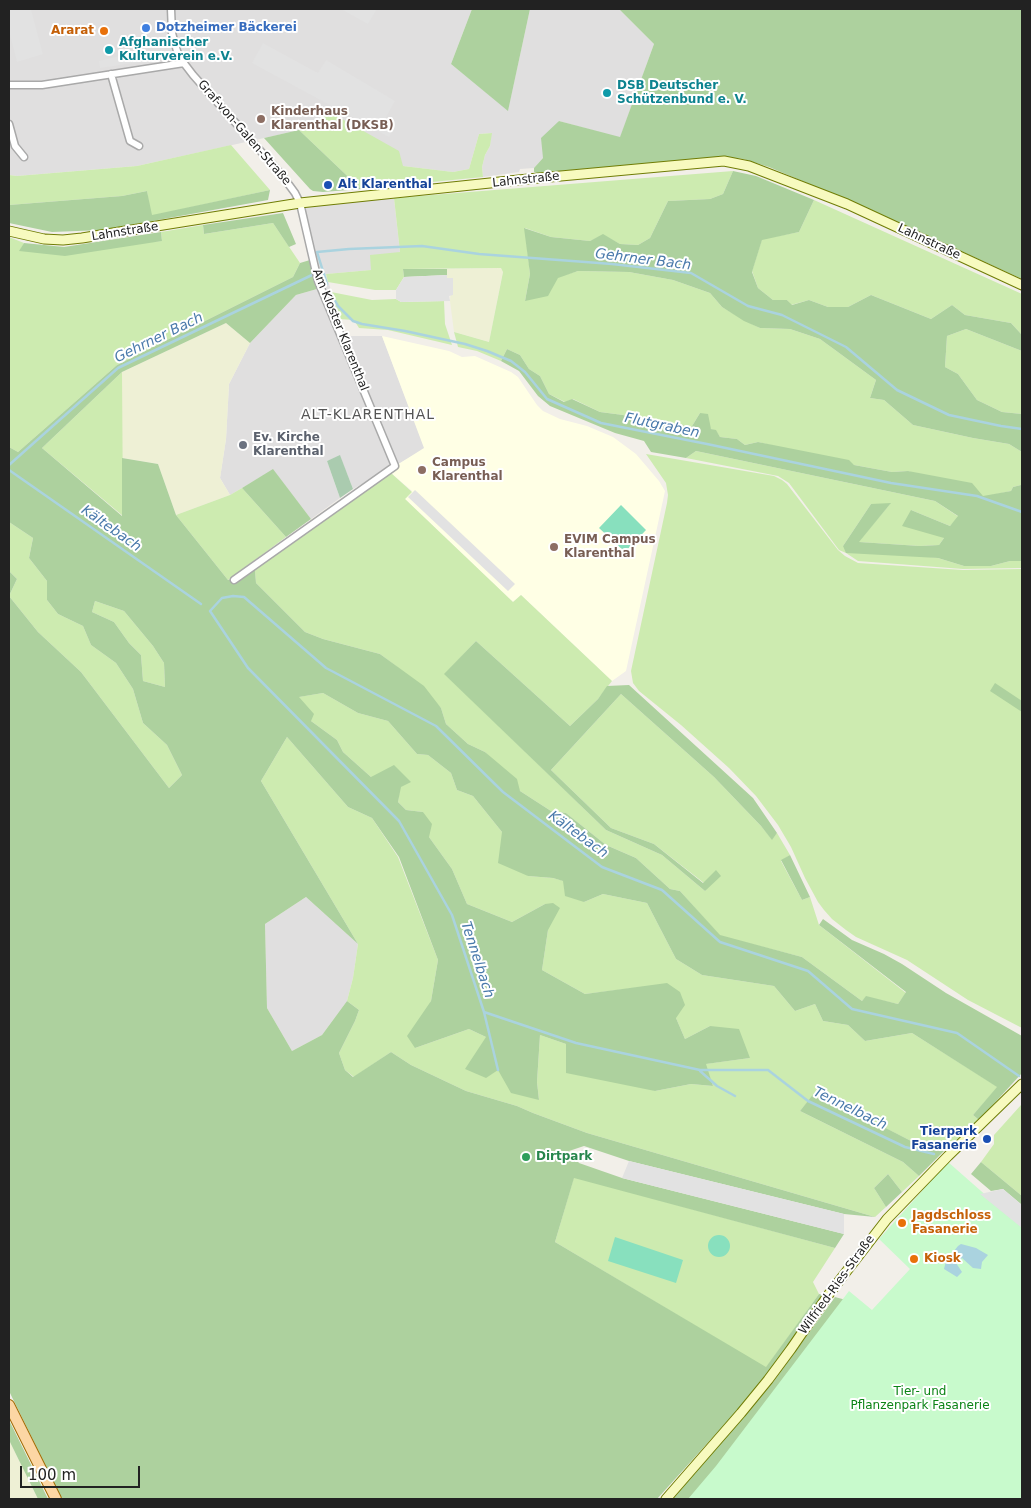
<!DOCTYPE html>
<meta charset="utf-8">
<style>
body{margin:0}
#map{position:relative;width:1031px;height:1508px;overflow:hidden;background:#f2efe9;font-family:"DejaVu Sans",sans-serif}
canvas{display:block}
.frame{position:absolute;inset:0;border:10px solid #222;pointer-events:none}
.scale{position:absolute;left:20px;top:1466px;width:120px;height:22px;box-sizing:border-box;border:2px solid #222;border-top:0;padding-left:6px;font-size:15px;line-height:18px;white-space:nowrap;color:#222;-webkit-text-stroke:4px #fff;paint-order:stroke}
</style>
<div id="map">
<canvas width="1031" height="1508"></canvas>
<div class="frame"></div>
<div class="scale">100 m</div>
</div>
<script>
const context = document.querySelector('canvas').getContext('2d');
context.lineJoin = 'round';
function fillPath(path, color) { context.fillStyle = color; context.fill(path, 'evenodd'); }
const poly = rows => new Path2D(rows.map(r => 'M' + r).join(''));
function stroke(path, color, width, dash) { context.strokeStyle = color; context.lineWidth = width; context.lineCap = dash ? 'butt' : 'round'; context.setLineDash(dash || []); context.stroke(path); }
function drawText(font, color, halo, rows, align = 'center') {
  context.font = font + ' "DejaVu Sans",sans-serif'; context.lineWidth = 4; context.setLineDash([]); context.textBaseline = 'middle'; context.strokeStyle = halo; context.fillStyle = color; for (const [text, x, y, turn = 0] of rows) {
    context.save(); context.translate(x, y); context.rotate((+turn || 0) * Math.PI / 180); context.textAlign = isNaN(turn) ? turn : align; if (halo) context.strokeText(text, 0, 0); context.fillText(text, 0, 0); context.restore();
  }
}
const residential = poly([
 [9,9,472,9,451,64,508,110,530,9,619,9,654,44,620,138,559,121,543,158,534,168,520,169,519,172,483,177,482,167,485,155,490,146,491,133,479,134,469,169,453,172,403,166,314,127,137,166,17,176,9,175],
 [394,198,400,252,371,270,326,274,345,336,382,336,425,449,353,489,340,456,327,461,340,498,311,519,273,470,230,495,220,478,226,439,229,384,250,343,296,295,317,289,298,207],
 [306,897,358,944,353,978,347,1001,322,1035,292,1051,267,1008,265,924]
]);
const education = poly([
 [382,336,449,351,462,357,475,356,511,372,518,377,537,405,543,411,560,419,587,426,613,437,636,454,659,481,665,491,626,671,612,681,521,595,513,602,405,499,412,491,391,473,397,465,424,448]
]);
const farmland = poly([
 [501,268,503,271,489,342,454,332,450,301,452,278,447,278,447,269],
 [226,323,250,343,229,384,226,439,220,478,230,495,176,515,158,464,122,458,122,372],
 [9,1440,38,1499,9,1499]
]);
const grass = poly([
 [326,110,399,151,403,166,453,172,469,169,479,134,492,133,490,146,485,155,482,167,483,177,361,189,299,130,314,127],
 [231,145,270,190,151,216,147,191,122,196,9,205,9,175,17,176,137,166],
 [733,171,723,194,710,199,668,201,650,238,638,245,620,244,603,235,590,241,551,237,525,228,530,274,525,301,558,277,578,271,629,272,673,280,710,293,722,307,744,320,760,328,790,329,820,339,876,380,870,398,884,400,913,425,973,438,1009,444,1022,452,1022,486,1021,485,1013,487,1011,491,983,497,908,471,892,472,854,465,758,442,745,445,737,439,720,437,716,431,711,429,700,413,689,431,682,424,648,423,623,415,600,412,573,399,565,402,549,394,540,376,529,369,520,355,507,349,501,361,477,351,458,347,454,332,489,342,503,272,501,268,403,269,404,277,396,290,375,290,328,282,326,274,371,270,370,255,400,252,394,198],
 [814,200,1022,294,1022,335,1011,323,965,315,952,305,931,319,871,295,848,307,828,307,809,300,791,305,787,300,773,300,758,288,752,271,762,239,799,232],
 [273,223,300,263,293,277,117,365,18,452,9,447,9,237,24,243,20,251,162,241,161,232,203,225,204,234],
 [331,292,372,300,396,299,401,302,444,301,445,324,452,345,388,330,359,328,354,320,339,319],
 [966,329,1022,351,1022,414,1002,412,977,400,958,374,945,367,947,336],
 [122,372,123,516,42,448],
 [696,451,935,501,959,517,950,526,911,510,944,538,939,545,920,546,858,542,890,504,871,504,843,546,938,558,964,566,991,566,1010,561,1022,561,1022,568,963,569,858,561,846,553,839,550,789,483,778,476,686,458],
 [646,454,774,476,782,480,787,484,838,550,845,556,858,563,963,570,1022,569,1022,1028,968,1000,907,960,856,937,846,930,832,919,824,910,818,902,805,878,791,847,778,825,756,796,729,768,681,725,639,691,633,683,631,671,667,503,668,495,666,483],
 [391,473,412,492,405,499,513,602,521,595,612,681,598,699,570,726,476,641,445,674,606,830,662,855,705,891,716,871,704,883,654,844,611,828,551,770,621,694,714,777,761,826,772,839,777,833,790,855,781,861,802,900,810,897,819,925,906,993,898,1004,866,997,862,1001,802,957,720,936,680,891,670,889,636,858,606,845,566,813,551,811,520,791,485,752,468,744,446,724,441,708,396,666,380,654,323,639,305,632,256,583,255,570],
 [242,488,286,537,228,580,176,515,230,495],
 [9,522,33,538,29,558,47,581,47,600,58,614,83,626,91,645,116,663,133,689,143,723,167,745,182,775,169,788,81,672,38,632,9,596,17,579,9,571],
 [95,601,124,611,153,646,164,663,165,687,143,681,141,655,129,643,114,622,92,612],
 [323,693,358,713,388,721,417,754,428,755,451,773,457,790,473,796,502,832,528,876,553,878,564,881,584,902,603,894,647,903,676,959,702,975,774,986,795,1011,815,1004,823,1021,848,1025,865,1041,912,1033,998,1087,973,1115,979,1120,947,1148,917,1144,815,1093,800,1111,903,1162,919,1176,902,1192,888,1174,874,1188,886,1207,875,1217,587,1133,533,1113,517,1106,466,1091,411,1065,391,1052,354,1077,345,1070,339,1053,355,1021,359,1010,347,1001,353,978,358,944,261,781,287,737,348,807,372,818,398,857,438,960,431,1001,415,1048,469,1029,486,1037,498,1070,539,1100,537,1082,540,1035,566,1044,655,1091,691,1084,713,1086,705,1064,750,1058,710,1026,685,1039,676,1018,667,984,585,994,542,970,548,930,545,904,512,922,467,904,452,869,429,837,423,812,406,810,398,802,400,787,410,781,371,777,343,752,337,740,311,721,298,697],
 [1021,1105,1022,1107,1022,1196,981,1162,994,1144,994,1135],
 [574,1177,835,1248,813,1282,819,1294,766,1368,555,1242]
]);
const forest = poly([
 [472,9,530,9,508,111,451,64],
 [619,9,1022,9,1022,279,878,213,769,167,743,159,723,157,537,173,534,172,534,168,543,158,541,138,559,121,620,137,654,44],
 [299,130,361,189,323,192,313,191,310,189,264,138],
 [733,171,756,176,814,200,799,232,762,240,752,272,758,288,773,300,787,300,792,305,809,300,828,307,848,307,871,295,931,319,952,305,965,315,1011,323,1022,335,1022,351,966,329,947,336,945,367,958,374,977,400,1002,412,1022,414,1022,452,1009,444,973,438,913,425,884,400,870,398,876,380,820,339,790,329,760,328,744,321,722,307,710,293,673,280,629,272,578,271,558,278,548,296,525,301,530,274,524,228,551,237,590,241,603,234,620,244,638,245,650,238,668,201,710,199,723,194],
 [270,190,268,200,103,230,52,232,9,223,9,205,122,196,147,191,152,215],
 [283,213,296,244,289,247,273,223,204,234,203,225],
 [161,232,162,241,65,256,19,251,24,243,64,247],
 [310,260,317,289,296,295,250,343,226,323,122,372,42,448,122,516,122,458,158,464,176,515,228,580,255,570,256,583,305,632,323,639,380,654,424,686,441,708,446,724,468,744,485,752,517,779,520,791,551,811,566,813,606,845,636,858,670,889,680,891,720,935,802,957,862,1001,866,996,898,1004,906,992,819,925,823,919,852,940,884,954,902,964,946,993,1022,1036,1022,1073,979,1120,973,1115,997,1087,912,1033,865,1041,848,1025,823,1021,815,1004,795,1011,774,986,702,975,676,959,647,903,603,894,584,902,565,896,563,881,553,878,528,876,498,863,502,832,473,796,457,790,451,773,428,755,417,754,388,721,358,713,323,693,299,697,314,714,311,721,337,740,343,752,371,777,394,765,411,782,401,787,398,802,406,810,423,812,432,824,429,837,452,869,467,904,512,922,545,904,553,903,560,908,548,930,542,970,585,994,667,983,680,992,685,1005,676,1018,685,1039,710,1026,739,1029,750,1058,706,1064,713,1086,691,1084,655,1091,566,1073,566,1044,540,1035,537,1082,539,1100,511,1093,498,1070,486,1078,465,1069,486,1037,469,1029,415,1048,407,1036,431,1001,438,960,399,857,372,818,348,807,287,737,261,781,358,944,306,897,265,924,267,1008,292,1051,322,1035,347,1001,359,1010,355,1021,339,1053,345,1070,353,1077,391,1052,411,1065,466,1091,517,1106,533,1113,587,1133,875,1217,844,1214,629,1161,584,1146,569,1151,579,1163,622,1178,844,1234,835,1248,574,1178,555,1242,766,1367,819,1294,825,1295,759,1386,657,1499,62,1499,9,1391,9,571,17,579,9,596,38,632,81,672,169,788,182,775,167,745,143,723,133,689,116,663,91,645,83,626,58,614,47,600,47,581,29,558,33,538,9,522,9,447,18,452,117,365,293,277,300,263],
 [95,601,124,611,153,646,164,663,165,687,143,681,141,655,129,643,114,622,92,612],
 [403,269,447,269,447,275,404,277],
 [507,349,520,355,529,369,540,376,549,394,564,402,572,399,600,412,623,415,648,423,682,424,689,431,700,413,708,414,711,429,716,430,720,437,737,439,745,445,758,442,849,460,854,465,892,472,908,471,972,483,983,496,1011,491,1013,487,1021,485,1022,486,1022,561,1010,561,991,566,964,566,938,558,846,553,843,546,871,504,891,503,859,542,920,546,939,545,944,538,902,526,911,510,950,526,958,516,935,501,696,451,686,458,651,452,644,441,615,433,550,406,538,396,519,371,501,361],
 [273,469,311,519,286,537,242,488],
 [476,641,570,726,598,699,607,686,629,685,753,798,777,833,772,840,761,826,714,777,621,694,551,770,611,828,654,844,703,883,716,870,721,876,705,891,662,855,606,830,444,674],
 [995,683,1022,701,1022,712,990,691],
 [790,855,810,897,802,900,781,860],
 [815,1092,917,1144,947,1148,919,1176,903,1162,800,1111],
 [981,1162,1022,1196,1022,1205,1003,1189,991,1191,971,1174],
 [888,1174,902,1192,886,1207,874,1188],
 [835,1297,846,1300,794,1499,672,1499,774,1381],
 [9,1420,48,1499,38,1499,9,1440]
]);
const cemetery = poly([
 [340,455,353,489,340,498,327,461]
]);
const park = poly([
 [948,1162,1022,1227,1022,1499,688,1499,716,1466,849,1291,872,1310,910,1269,879,1239]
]);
const pitch = poly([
 [621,505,646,530,625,552,599,528],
 '708 1246a11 11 0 1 1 22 0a11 11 0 1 1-22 0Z',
 [615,1237,683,1260,676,1283,608,1261]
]);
const parking = poly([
 [9,9,31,9,43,54,17,62,9,32],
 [341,9,377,9,368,24],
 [263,43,318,73,326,60,395,101,383,123,393,129,389,137,252,63],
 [149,51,153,60,100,68,99,61,123,55,125,58],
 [447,275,447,278,453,278,453,295,449,296,450,301,401,302,396,299,396,290,404,277],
 [415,490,515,584,508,591,408,497],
 [629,1161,844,1214,844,1234,622,1178],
 [1003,1189,1022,1205,1022,1228,980,1194]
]);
const water = poly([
 [961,1244,976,1248,988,1255,982,1262,981,1269,973,1268,962,1258,956,1263,962,1272,957,1277,944,1269,946,1261,958,1246]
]);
const stream = poly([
 [327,284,317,252,349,249,422,246,479,254,612,264,691,273,748,306,782,315,846,347,897,390,949,415,1001,426,1022,429],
 [331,294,338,306,353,321,362,324,405,331,465,344,487,351,511,361,525,372,547,399,601,423,707,444,891,483,977,496,1022,512],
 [9,465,118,368,312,275],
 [9,470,201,604],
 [484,1012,498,1070],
 [700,1071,717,1086,735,1096],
 [934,1154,905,1147,808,1101,768,1070,700,1070,576,1043,484,1012,452,915,399,821,248,668,210,611,222,598,233,596,244,597,326,668,436,726,503,792,602,867,662,890,720,942,808,971,852,1009,957,1033,1019,1076]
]);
const street = poly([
 [171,9,172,33,177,51,180,58,193,75,281,174,295,193,300,203,318,281,395,466,234,580],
 [111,74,130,141,139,146],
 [9,85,42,85,184,63],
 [9,124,15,146,24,157]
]);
const secondary = poly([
 [9,231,44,239,63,240,82,238,300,203,528,179,724,161,749,166,847,204,1022,285],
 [666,1499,741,1413,768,1380,791,1349,829,1294,887,1219,948,1156,1022,1084]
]);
const primary = poly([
 [9,1405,56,1499]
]);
const markers = [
 [146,28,5,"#3f7fe0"],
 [104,31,5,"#e8710a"],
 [109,50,5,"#0f9aa8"],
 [607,93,5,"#0f9aa8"],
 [261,119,5,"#8d6e63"],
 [328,185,5,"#1a4fb4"],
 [243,445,5,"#6b7280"],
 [422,470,5,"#8d6e63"],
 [554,547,5,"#8d6e63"],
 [987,1139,5,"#1a4fb4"],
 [526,1157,5,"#2e9e5b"],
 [902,1223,5,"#e8710a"],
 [914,1259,5,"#e8710a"]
];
const shopNames = [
 ["Dotzheimer Bäckerei",156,28]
];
const foodNames = [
 ["Ararat",94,31,"right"],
 ["Jagdschloss",912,1216],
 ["Fasanerie",912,1230],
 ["Kiosk",924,1259]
];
const cultureNames = [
 ["Afghanischer",119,43],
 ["Kulturverein e.V.",119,57],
 ["DSB Deutscher",617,86],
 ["Schützenbund e. V.",617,100]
];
const educationNames = [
 ["Kinderhaus",271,112],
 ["Klarenthal (DKSB)",271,126],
 ["Campus",432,463],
 ["Klarenthal",432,477],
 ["EVIM Campus",564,540],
 ["Klarenthal",564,554]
];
const streetNames = [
 ["Graf-von-Galen-Straße",244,133,49],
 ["Lahnstraße",526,180,-6],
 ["Lahnstraße",125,232,-9],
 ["Lahnstraße",929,242,25],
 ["Am Kloster Klarenthal",340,330,68],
 ["Wilfried-Ries-Straße",837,1285,-54]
];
const transitNames = [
 ["Alt Klarenthal",338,185],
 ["Tierpark",977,1132,"right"],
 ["Fasanerie",977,1146,"right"]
];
const worshipNames = [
 ["Ev. Kirche",253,438],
 ["Klarenthal",253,452]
];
const leisureNames = [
 ["Dirtpark",536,1157]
];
const parkNames = [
 ["Tier- und",920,1392],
 ["Pflanzenpark Fasanerie",920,1406]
];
const waterNames = [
 ["Gehrner Bach",643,260,7],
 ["Gehrner Bach",159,338,-26],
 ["Flutgraben",662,426,12],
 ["Kältebach",111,529,35],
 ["Kältebach",578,835,36],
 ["Tennelbach",477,960,72],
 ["Tennelbach",850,1109,26]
];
const neighbourhoodNames = [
 ["ALT-KLARENTHAL",368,415]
];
fillPath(residential, '#e0dfdf');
fillPath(education, '#ffffe5');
fillPath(farmland, '#eef0d5');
fillPath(grass, '#cdebb0');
fillPath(forest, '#add19e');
fillPath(cemetery, '#aacbaf');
fillPath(park, '#c8facc');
fillPath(pitch, '#88e0be');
fillPath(parking, '#e2e2e2');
fillPath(water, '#aad3df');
stroke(stream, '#aad3df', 2.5);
stroke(street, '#a9a9a9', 9);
stroke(secondary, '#707d05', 11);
stroke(primary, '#a06b00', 12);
stroke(street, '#fff', 6);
stroke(secondary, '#f7fabf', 9);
stroke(primary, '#fcd6a4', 10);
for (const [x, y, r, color] of markers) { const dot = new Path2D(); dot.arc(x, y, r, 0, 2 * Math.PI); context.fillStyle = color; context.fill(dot); stroke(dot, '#fff', 2); }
drawText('bold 12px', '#366cbe', '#fff', shopNames, 'left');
drawText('bold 12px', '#c56008', '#fff', foodNames, 'left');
drawText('bold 12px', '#0d838f', '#fff', cultureNames, 'left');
drawText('bold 12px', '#785e54', '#fff', educationNames, 'left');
drawText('12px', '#222', '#fff', streetNames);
drawText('bold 12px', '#164399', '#fff', transitNames, 'left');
drawText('bold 12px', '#5b616d', '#fff', worshipNames, 'left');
drawText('bold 12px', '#27864d', '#fff', leisureNames, 'left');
drawText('12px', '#0c8416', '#fff', parkNames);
drawText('italic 14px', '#4a7aab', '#fff', waterNames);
context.letterSpacing = '1px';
drawText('14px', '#555', '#fff', neighbourhoodNames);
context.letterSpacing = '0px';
</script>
